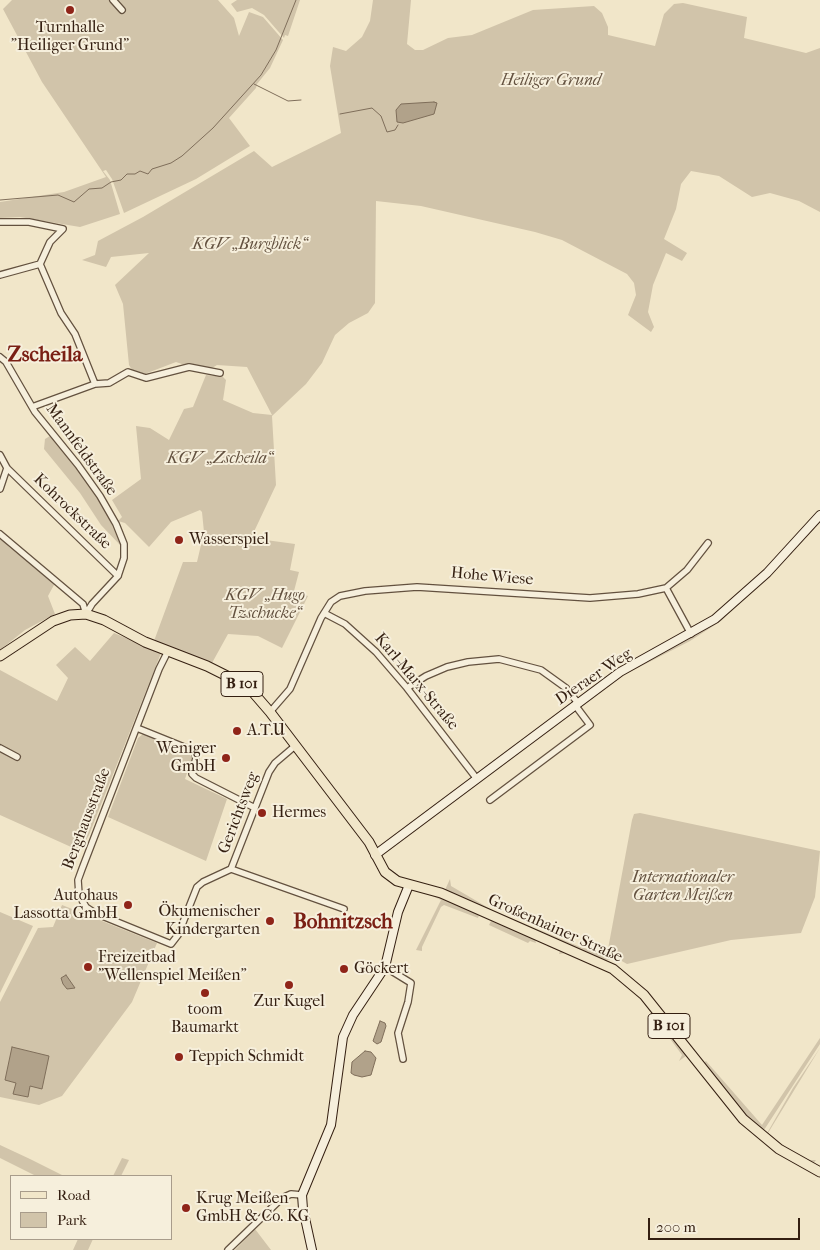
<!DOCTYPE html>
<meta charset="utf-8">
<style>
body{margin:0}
#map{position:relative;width:820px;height:1250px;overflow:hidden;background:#f1e6c9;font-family:"IM FELL French Canon",serif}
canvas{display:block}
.legend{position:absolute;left:10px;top:1175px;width:162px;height:65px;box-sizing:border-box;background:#f6efdc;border:1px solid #a89c8b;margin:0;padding:6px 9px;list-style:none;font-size:15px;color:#341f11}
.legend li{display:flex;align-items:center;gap:10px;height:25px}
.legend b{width:25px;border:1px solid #a89c8b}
.scale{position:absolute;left:648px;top:1218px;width:152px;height:22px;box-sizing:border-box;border:2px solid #341f11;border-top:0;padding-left:6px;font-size:15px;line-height:18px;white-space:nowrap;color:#341f11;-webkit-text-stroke:4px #f6efdc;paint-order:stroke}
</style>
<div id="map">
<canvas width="820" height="1250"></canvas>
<ul class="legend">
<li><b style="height:6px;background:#f1e6c9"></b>Road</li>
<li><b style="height:14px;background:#d1c4aa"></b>Park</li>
</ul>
<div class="scale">200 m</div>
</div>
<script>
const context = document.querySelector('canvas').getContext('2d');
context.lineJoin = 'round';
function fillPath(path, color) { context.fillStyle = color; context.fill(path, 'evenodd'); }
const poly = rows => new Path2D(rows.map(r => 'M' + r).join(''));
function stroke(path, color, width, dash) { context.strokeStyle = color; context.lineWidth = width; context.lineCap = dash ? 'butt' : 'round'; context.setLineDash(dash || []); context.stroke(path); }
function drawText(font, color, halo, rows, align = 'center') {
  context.font = font + ' "IM FELL French Canon",serif'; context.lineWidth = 4; context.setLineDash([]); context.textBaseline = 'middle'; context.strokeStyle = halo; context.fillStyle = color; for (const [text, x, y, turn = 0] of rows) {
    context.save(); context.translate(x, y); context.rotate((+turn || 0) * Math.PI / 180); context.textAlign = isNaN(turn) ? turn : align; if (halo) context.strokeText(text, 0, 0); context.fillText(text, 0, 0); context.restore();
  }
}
const green = poly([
 [12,0,218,0,234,18,239,36,249,12,263,17,283,40,270,68,257,84,256,88,229,118,250,146,196,179,124,213,112,179,106,170,103,171,110,180,120,214,80,227,20,217,0,218,0,202,64,192,106,177,42,82,3,9],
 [237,0,300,0,288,36,285,35,284,38,264,15,252,8,237,12,231,4],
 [373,0,411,0,407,44,415,50,423,50,448,38,472,35,533,10,594,6,602,13,608,27,608,35,655,46,664,14,674,4,683,3,747,17,744,38,806,53,820,48,820,212,799,201,770,193,752,197,719,176,691,171,681,184,676,209,664,239,687,253,682,261,666,253,653,285,648,312,654,327,651,332,628,315,636,295,634,283,627,274,562,240,535,232,421,206,376,201,375,303,368,313,349,323,335,335,322,363,306,384,272,416,276,485,251,538,295,544,290,570,299,572,294,591,308,596,282,648,258,636,228,634,212,663,154,641,183,562,197,562,204,532,202,512,200,510,171,522,149,547,125,523,118,521,122,517,112,500,141,479,136,426,150,428,169,440,184,409,193,407,206,375,223,377,226,380,223,400,253,413,272,415,247,367,217,365,205,372,176,362,142,375,132,370,129,365,123,304,115,285,149,253,111,257,106,267,82,260,95,255,98,241,143,217,254,151,272,167,341,133,330,66,333,47,346,51,362,37,370,21],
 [50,436,73,462,104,507,121,546,101,525,80,493,44,449,45,439],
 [820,520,820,522,769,576,721,621,690,641,622,676,622,672,712,624],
 [0,536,9,547,55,583,48,596,55,614,25,630,0,650],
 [114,633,161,653,89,835,80,851,0,815,0,670,57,701,68,678,56,665,75,647,90,661],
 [143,734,189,753,192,758,185,779,227,799,206,861,108,817,138,738],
 [640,813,820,851,815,897,801,933,731,940,627,964,613,956,611,960,603,960,445,890,450,879,451,886,492,910,580,947,604,953,608,949,632,820,634,814],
 [427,891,479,915,478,918,444,905,441,907,422,947,422,951,416,950,441,900,426,893],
 [62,905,157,943,132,1002,62,1096,39,1105,0,1097,0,1002,38,928,53,927],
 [0,912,33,926,0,993],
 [491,921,535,939,536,943,530,941,528,943,489,925],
 [549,945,597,964,623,979,642,997,691,1058,686,1056,679,1061,682,1055,640,998,624,981,596,966,565,953,559,954,560,951,547,946],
 [820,1038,820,1044,764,1130,760,1130,746,1116,702,1064,706,1061,762,1125],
 [820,1048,768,1133,784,1146,802,1157,810,1160,816,1160,813,1164,783,1147,766,1135,793,1088],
 [0,1145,30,1159,64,1176,36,1176,0,1158],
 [122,1158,129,1160,121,1176,113,1176],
 [255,1229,271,1250,235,1250],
 [78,1239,93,1239,88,1250,73,1250]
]);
const water = poly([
 [434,102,437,103,434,114,403,123,397,122,396,110,401,104,434,102],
 [66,975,75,988,67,989,63,984,61,978,66,975],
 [380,1021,385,1023,386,1026,381,1042,377,1044,373,1041,380,1021],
 [12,1047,49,1056,42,1089,30,1086,28,1097,13,1094,16,1083,5,1080,12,1047],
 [365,1051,371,1052,376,1058,371,1075,362,1077,354,1075,351,1073,352,1062,365,1051]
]);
const stream = poly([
 [254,84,288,101,301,100],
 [340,114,372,108,381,116,387,132,395,130,398,125],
 [0,200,58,195,74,202,89,189,102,188,111,182,121,180,127,174,135,174,140,171,148,174,152,169,171,163,182,156,213,128,261,75,276,50,296,0]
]);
const street = poly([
 [113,0,122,10],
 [0,222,29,222,63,229,50,242,40,264],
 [40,264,61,313,75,334,95,384],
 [0,275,40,264],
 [0,357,6,362,35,412,78,465,100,496,116,524,124,544,124,558,118,576,92,604,86,614],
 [32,407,95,384,109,383,128,372,146,378,189,367,220,373],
 [0,455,7,468,118,576],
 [0,489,7,468],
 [0,534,83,604,86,614],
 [666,588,691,634],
 [324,613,345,624,376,652,407,688,477,779],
 [168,651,159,669,82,869,78,880,79,895,86,907,95,913,171,944,178,935,197,887,203,882,231,869],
 [407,688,426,676,447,667,468,662,499,659,541,670,566,688,578,703],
 [270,712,290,689,321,618,331,602,340,596,365,591,417,587,590,598,638,594,666,588,687,570,708,543],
 [137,728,194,751,196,758,192,774,196,778,255,808],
 [0,748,17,757],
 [490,800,590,725,575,705],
 [231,869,269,772,275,763,295,746],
 [231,869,344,909],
 [385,967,411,983,408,1002,398,1033,403,1059],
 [228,1250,282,1198,291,1194,302,1195]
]);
const secondary = poly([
 [375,855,620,672,715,619,767,573,820,515],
 [312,1250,303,1209,302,1195,331,1125,343,1037,353,1015,385,967,398,912,409,885]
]);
const primary = poly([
 [0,656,53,621,70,615,86,614,104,620,145,642,207,666,237,681,251,690,270,712,369,842,385,872,397,881,441,893,613,969,644,995,743,1119,779,1149,820,1172]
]);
const markers = [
 [70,10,5,"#8f2418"],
 [179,540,5,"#8f2418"],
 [237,731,5,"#8f2418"],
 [226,758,5,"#8f2418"],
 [262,813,5,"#8f2418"],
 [128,905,5,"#8f2418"],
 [270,921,5,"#8f2418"],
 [88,967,5,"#8f2418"],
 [344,969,5,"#8f2418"],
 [289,985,5,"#8f2418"],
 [205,993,5,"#8f2418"],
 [179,1057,5,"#8f2418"],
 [186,1208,5,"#8f2418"]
];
const shields = [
 [242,684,42],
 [669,1026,42]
];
const shieldNames = [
 ["B 101",242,684],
 ["B 101",669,1026]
];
const poiNames = [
 ["Turnhalle",70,28,"center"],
 ["\"Heiliger Grund\"",70,46,"center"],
 ["Wasserspiel",189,540],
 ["A.T.U",247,731],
 ["Weniger",216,749,"right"],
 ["GmbH",216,767,"right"],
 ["Hermes",272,813],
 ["Autohaus",118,896,"right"],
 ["Lassotta GmbH",118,914,"right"],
 ["Ökumenischer",260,912,"right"],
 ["Kindergarten",260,930,"right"],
 ["Freizeitbad",98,958],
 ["\"Wellenspiel Meißen\"",98,976],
 ["Göckert",354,969],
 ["Zur Kugel",289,1002,"center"],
 ["toom",205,1010,"center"],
 ["Baumarkt",205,1028,"center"],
 ["Teppich Schmidt",189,1057],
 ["Krug Meißen",196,1199],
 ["GmbH & Co. KG",196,1217]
];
const parkNames = [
 ["Heiliger Grund",551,81],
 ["KGV „Burgblick“",250,245],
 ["KGV „Zscheila“",220,459],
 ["KGV „Hugo",265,596],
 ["Tzschucke“",265,614],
 ["Internationaler",683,878],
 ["Garten Meißen",683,896]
];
const streetNames = [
 ["Mannfeldstraße",81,450,54],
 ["Kohrockstraße",72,512,44],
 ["Hohe Wiese",492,577,5],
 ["Dieraer Weg",594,677,-34],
 ["Karl-Marx-Straße",416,682,50],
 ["Gerichtsweg",239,813,-69],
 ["Berghausstraße",87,819,-69],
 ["Großenhainer Straße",555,929,24]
];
const districtNames = [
 ["Zscheila",45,356],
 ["Bohnitzsch",343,923]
];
fillPath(green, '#d1c4aa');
fillPath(water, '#b1a28a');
stroke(water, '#7f6e5a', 1);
stroke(stream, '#7f6e5a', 1);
stroke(street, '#63513f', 8);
stroke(secondary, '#341f11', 10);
stroke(primary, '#341f11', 11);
stroke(street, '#f6efdc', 5.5);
stroke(secondary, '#f6efdc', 8);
stroke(primary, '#f1e6c9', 9);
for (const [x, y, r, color] of markers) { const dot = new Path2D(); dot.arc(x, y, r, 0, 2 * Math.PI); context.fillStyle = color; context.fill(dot); stroke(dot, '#f6efdc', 2); }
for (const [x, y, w] of shields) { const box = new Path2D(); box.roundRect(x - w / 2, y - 12.5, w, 25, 4); context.fillStyle = '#f6efdc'; context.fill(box); stroke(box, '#341f11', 1); }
drawText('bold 15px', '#341f11', null, shieldNames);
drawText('16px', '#341f11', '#f6efdc', poiNames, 'left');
drawText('italic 16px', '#63513f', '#f6efdc', parkNames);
drawText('16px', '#341f11', '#f6efdc', streetNames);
drawText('bold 21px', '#7a1f14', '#f6efdc', districtNames);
</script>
